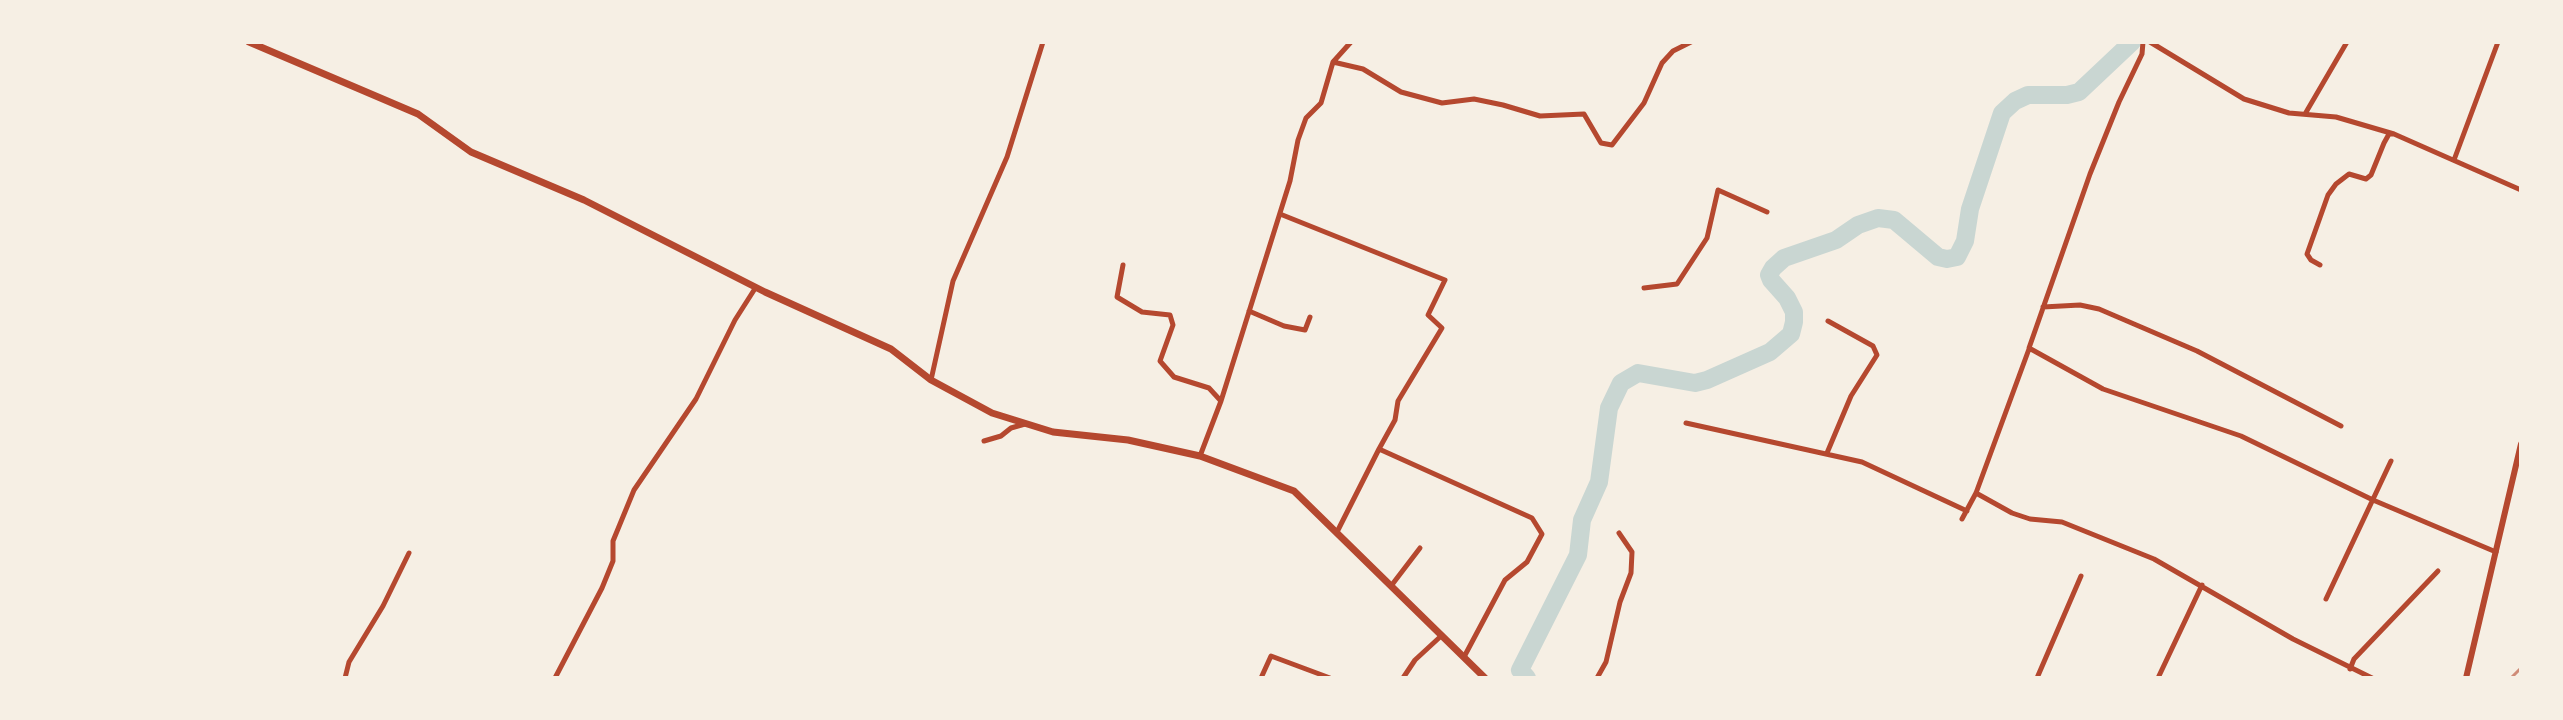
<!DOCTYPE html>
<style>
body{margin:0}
#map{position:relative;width:2563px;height:720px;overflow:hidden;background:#f6efe4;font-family:"Sofia Sans Condensed",sans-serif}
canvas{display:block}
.frame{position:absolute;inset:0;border:44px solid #f6efe4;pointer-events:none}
</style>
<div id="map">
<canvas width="2563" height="720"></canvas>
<div class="frame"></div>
</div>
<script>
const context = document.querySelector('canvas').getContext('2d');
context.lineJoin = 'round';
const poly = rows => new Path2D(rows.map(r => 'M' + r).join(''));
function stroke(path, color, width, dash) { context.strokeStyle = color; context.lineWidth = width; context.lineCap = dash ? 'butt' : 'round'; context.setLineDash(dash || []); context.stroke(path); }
const river = poly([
 [1527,678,1520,670,1578,555,1582,520,1599,482,1609,408,1621,383,1638,373,1695,383,1707,380,1770,352,1791,334,1794,322,1794,312,1787,298,1771,280,1769,275,1773,268,1784,258,1836,240,1858,225,1878,218,1894,220,1938,257,1947,259,1957,257,1965,241,1970,209,2002,113,2015,101,2028,95,2067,95,2079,92,2132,42]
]);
const minor = poly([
 [2143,42,2142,54,2119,102,2090,174,2029,348,2103,389,2241,436,2373,500,2496,552],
 [2150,42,2244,99,2289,113,2336,117,2394,134,2521,190],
 [1333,62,1363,69,1401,92,1442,103,1474,99,1503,105,1540,116,1584,114,1601,143,1612,145,1644,103,1662,63,1673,51,1691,42],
 [2305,114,2347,42],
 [2454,160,2498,42],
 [1280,214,1445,280,1428,315,1442,328,1398,401,1395,420,1379,449],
 [1123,265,1117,297,1142,312,1170,315,1173,325,1160,361,1174,377,1209,388,1220,400],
 [2320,265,2311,260,2307,254,2328,195,2336,184,2349,174,2366,179,2371,175,2384,143,2389,134,2393,134],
 [1644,288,1677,284,1707,238,1718,190,1767,212],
 [2043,307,2080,305,2099,309,2197,351,2341,426],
 [1249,311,1284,326,1305,330,1310,317],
 [931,380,953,281,1007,157,1043,42],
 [1686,423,1862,462,1967,511],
 [984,441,1001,436,1011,428,1025,424],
 [1827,453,1851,396,1877,355,1873,346,1828,321],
 [1200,456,1221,401,1290,181,1298,140,1306,118,1321,103,1333,62,1351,42],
 [1976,493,2012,513,2030,519,2062,522,2154,559,2293,639,2372,678],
 [1962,519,1976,493,2029,349],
 [1337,532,1379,449,1532,518,1542,534,1527,562,1505,580,1464,657],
 [1391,586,1420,548],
 [2326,599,2391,461],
 [2350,669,2354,659,2438,571],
 [345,678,349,662,383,606,409,553],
 [555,678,602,588,613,561,613,541,634,490,696,399,735,320,756,287],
 [1261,678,1271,656,1330,678],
 [1403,678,1415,660,1440,637],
 [1597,678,1606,662,1620,602,1631,573,1632,552,1619,533],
 [2037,678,2081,576],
 [2158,678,2202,585]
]);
const tertiary = poly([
 [2466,678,2521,444]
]);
const secondary = poly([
 [249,42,418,114,471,152,584,200,765,292,891,349,931,380,992,413,1053,432,1128,440,1200,456,1294,491,1485,678]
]);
const rail = poly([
 [2511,678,2521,668]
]);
stroke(river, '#c9d6d2', 18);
stroke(minor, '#b5482f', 5);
stroke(tertiary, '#b5482f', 6);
stroke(secondary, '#b5482f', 7);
stroke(rail, '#cf8b77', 3);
</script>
